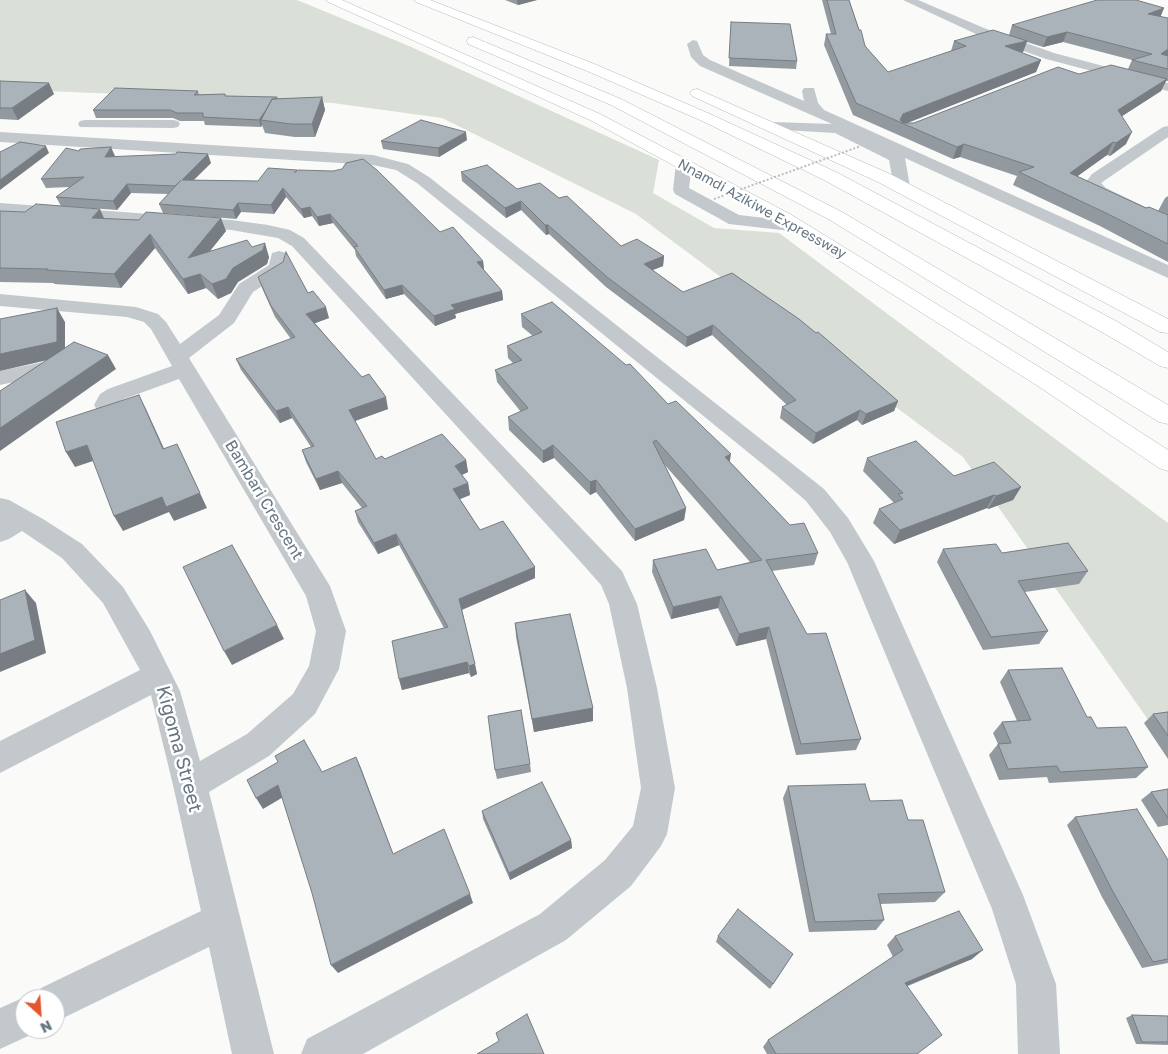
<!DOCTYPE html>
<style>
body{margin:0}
#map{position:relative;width:1168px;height:1054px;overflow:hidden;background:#fafaf8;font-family:"Golos Text",sans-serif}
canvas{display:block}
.north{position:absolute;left:15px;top:989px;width:50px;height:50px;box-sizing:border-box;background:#fff;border:1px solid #c1c8cd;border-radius:50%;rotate:154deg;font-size:14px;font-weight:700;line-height:20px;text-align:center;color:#657683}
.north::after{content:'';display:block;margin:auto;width:18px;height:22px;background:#e4572e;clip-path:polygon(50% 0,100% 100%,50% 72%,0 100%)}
</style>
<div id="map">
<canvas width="1168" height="1054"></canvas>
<div class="north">N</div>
</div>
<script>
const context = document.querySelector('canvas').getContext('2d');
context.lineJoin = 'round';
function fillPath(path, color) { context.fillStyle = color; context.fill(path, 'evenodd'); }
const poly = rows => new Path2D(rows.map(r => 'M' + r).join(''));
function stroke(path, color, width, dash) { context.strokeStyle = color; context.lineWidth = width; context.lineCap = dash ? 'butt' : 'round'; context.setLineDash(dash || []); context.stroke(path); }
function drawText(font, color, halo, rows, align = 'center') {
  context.font = font + ' "Golos Text",sans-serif'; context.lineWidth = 5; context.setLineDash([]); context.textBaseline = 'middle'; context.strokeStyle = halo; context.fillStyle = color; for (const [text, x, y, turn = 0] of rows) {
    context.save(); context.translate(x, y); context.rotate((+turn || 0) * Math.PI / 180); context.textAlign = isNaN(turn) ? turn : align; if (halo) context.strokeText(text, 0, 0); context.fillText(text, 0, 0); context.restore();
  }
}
const green = poly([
 [0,0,297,0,409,46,659,160,653,193,714,228,779,233,1168,523,1168,748,963,457,636,214,442,118,333,103,0,89]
]);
const minor = poly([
 [903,0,918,0,984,28,1054,53,1168,83,1168,91,1046,59,976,34,903,0],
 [693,40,697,41,703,55,710,60,804,101,802,91,804,88,814,88,818,103,824,110,1168,265,1168,278,905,158,910,187,908,190,902,192,896,190,894,187,889,160,835,133,767,129,765,126,767,123,772,122,832,124,700,66,691,57,687,44,693,40],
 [85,120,173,120,178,121,180,124,178,127,173,128,80,127,78,124,80,121,85,120],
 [1168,126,1168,137,1101,183,1106,188,1168,218,1168,230,1094,196,1088,190,1085,183,1092,174,1163,127,1168,126],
 [0,132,373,155,408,164,429,177,824,489,848,518,874,561,1023,895,1056,984,1060,1054,1018,1054,1016,984,992,909,847,562,830,532,806,501,776,475,417,183,396,170,373,165,0,142,0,132],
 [684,159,690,161,692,164,689,188,739,215,799,222,805,223,808,227,805,231,799,232,729,224,675,194,673,190,676,164,678,161,684,159],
 [0,203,231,220,268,225,290,230,304,238,622,571,637,604,657,688,675,788,667,834,661,846,631,886,566,940,363,1054,301,1054,307,1039,540,914,605,860,633,826,641,788,627,688,609,604,601,585,578,559,292,246,278,238,231,230,0,213,0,203],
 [279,251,286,253,288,257,287,267,285,271,253,292,234,323,189,358,330,586,346,631,339,669,315,714,269,756,209,792,274,1054,232,1054,209,947,55,1022,55,999,36,999,41,988,201,911,173,785,151,695,0,773,0,741,140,670,103,603,62,558,22,531,9,539,0,542,0,498,9,500,43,519,82,544,123,587,150,631,180,691,200,761,247,734,293,694,309,666,316,631,306,596,179,379,124,399,117,403,113,410,105,412,97,410,94,405,100,394,108,389,172,366,151,329,144,322,127,317,0,306,0,294,136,307,158,314,166,322,180,344,219,315,239,284,269,265,272,253,279,251],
 [48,361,56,363,59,368,56,373,0,385,0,371,48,361],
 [25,997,30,999,25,999,25,1029,40,1029,39,1031,0,1049,0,1008,25,997]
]);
const highway = poly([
 [326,0,342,0,600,114,790,214,1057,378,1168,450,1168,471,1159,468,1041,388,778,222,590,120,328,2,326,0],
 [414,0,430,0,597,65,710,114,836,172,1116,321,1168,352,1168,368,1160,366,1100,331,824,180,700,120,587,71,416,2,414,0],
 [473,37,621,99,842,212,1168,405,1168,424,1159,422,830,220,611,105,468,44,467,41,468,38,473,37],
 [697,89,890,174,1168,319,1168,333,1160,332,878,182,692,96,690,93,692,90,697,89]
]);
const pathBridge = poly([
 [714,199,861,146]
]);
const wall = poly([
 [505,0,537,0,518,5],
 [822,0,849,0,865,46,888,72,951,51,954,41,1009,35,1012,25,1164,8,1160,17,1168,56,1168,81,1166,81,1161,91,1122,116,1126,144,1110,156,1107,155,1077,176,1146,208,1158,211,1165,198,1168,196,1168,262,1100,226,1013,185,1017,176,960,157,953,159,853,115,824,45,826,34,831,34],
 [1027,42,1043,47,1063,42,1132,60,1128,69,1079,74,914,123,906,123,1036,72,1041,60,1021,53,1023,52],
 [731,22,797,61,796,69,729,66],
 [0,81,54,94,18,120,0,119],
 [198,91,199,95,225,94,226,96,277,99,322,97,325,110,315,137,295,137,265,133,262,125,261,127,205,125,204,121,180,121,173,118,96,118,93,110],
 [467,140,439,157,383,149,381,141],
 [115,156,114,157,211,163,194,180,258,181,297,171,440,232,483,261,484,270,502,291,503,300,455,314,456,318,435,326,404,294,386,299,356,256,355,250,333,223,319,226,312,216,304,218,286,197,274,214,241,212,236,219,163,213,159,204,168,194,131,193,117,210,61,206,56,197,70,187,46,188,41,179],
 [461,172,517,189,559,198,621,246,664,256,663,266,652,270,683,292,898,401,894,411,862,425,857,420,813,444,780,418,782,407,787,405,712,335,686,347,606,287,549,234,546,235,521,210,506,218,462,181],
 [0,211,104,218,226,231,210,251,252,247,269,257,267,264,238,282,231,293,218,299,206,288,188,294,155,248,121,288,54,284,54,283,0,282],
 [258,277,308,293,329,318,315,323,388,409,355,421,376,459,466,460,468,472,462,475,468,483,470,495,460,499,480,530,535,567,535,578,462,610,477,674,471,677,469,673,402,690,399,679,444,628,399,545,378,554,358,522,355,511,362,508,342,483,320,490,306,462,302,450,311,447,292,418,280,423,241,370,236,359,291,339,275,317,262,288],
 [521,314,668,404,730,462,790,525,818,553,814,565,772,571,861,739,856,750,796,755,766,639,736,646,718,608,671,619,652,572,653,560,717,570,750,562,664,464,686,508,684,520,635,541,596,492,590,495,554,458,543,463,509,430,508,417,521,412,497,382,495,370,513,363,508,358,507,346,533,336,522,327],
 [867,458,954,476,1021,487,1013,500,988,509,987,508,894,544,873,523,879,509,894,503,863,471],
 [943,549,1002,553,1088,571,1079,584,1025,592,1048,631,1039,644,983,650,937,562],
 [515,623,593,708,593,721,534,732,516,637],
 [1008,670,1087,717,1097,728,1148,767,1136,778,1049,783,1047,777,999,780,989,755,998,744,993,733,1002,722,1017,721,1000,682],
 [1168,712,1168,759,1144,723,1153,714],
 [530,764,531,772,497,779,495,770],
 [788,786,870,801,908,820,945,892,935,902,880,904,884,920,876,930,809,932,783,798],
 [1168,789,1168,825,1158,827,1141,800,1151,792],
 [482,811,571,840,572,848,510,880,483,819],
 [1075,817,1168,860,1168,963,1142,968,1102,897,1067,825],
 [718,936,793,954,770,989,716,942],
 [895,936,972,959,908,986,917,1054,767,1054,763,1047,768,1040,893,957,887,945],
 [1132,1015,1168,1016,1168,1045,1136,1044,1126,1018]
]);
const shadedWall = poly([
 [517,0,537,0,518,5],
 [1164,8,1160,18,1148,14],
 [1067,32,1063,42,1043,47,1047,37],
 [1027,41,1023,52,1001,58,1005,46],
 [1168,49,1168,56,1156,65,1161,54],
 [1041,60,1036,72,905,124,899,122,903,114],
 [1167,79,1161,91,1113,122,1118,110],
 [49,83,54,94,18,120,12,108],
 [277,97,279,104,261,120,262,125,261,127,259,120],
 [322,97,325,110,315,137,312,124],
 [466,132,467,140,439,157,438,148],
 [1132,132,1126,144,1110,156,1116,143],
 [1113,142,1107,155,1064,186,1070,173],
 [964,144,960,157,953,159,957,147],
 [46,146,49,153,0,190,0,180],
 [111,147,115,156,108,166,105,157],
 [208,154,211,163,185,188,182,180],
 [127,184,131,193,117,210,113,201],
 [283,188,286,197,274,214,271,205],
 [521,201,521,210,506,218,505,208],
 [238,203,241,212,236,219,233,210],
 [310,207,312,216,304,218,301,209],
 [100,209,106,223,92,218],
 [330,214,333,223,319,226,317,217],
 [221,218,226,231,193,272,188,258],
 [545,225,548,225,549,234,546,235],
 [150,234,155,248,121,288,114,274],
 [265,243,269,257,267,264,238,282,231,293,218,299,212,284],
 [664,256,663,266,643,274,644,264],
 [483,261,484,270,477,262],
 [200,274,206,288,188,294,183,279],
 [402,285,404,294,386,299,384,290],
 [502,291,503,300,455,314,456,318,435,326,434,316,451,305],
 [326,307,329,318,310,325,306,314],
 [57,308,65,322,65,356,0,371,0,354],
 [713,325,712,335,686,347,687,337],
 [108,355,116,369,0,451,0,428],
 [139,395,146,409,171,464,163,449],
 [386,397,388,409,352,422,349,410],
 [898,401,894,411,862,425,866,414],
 [288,407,292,418,280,423,276,411],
 [860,410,857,420,813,444,816,433],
 [177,444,207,508,174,521,169,512,123,531,114,516],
 [87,445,96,460,75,467,66,452],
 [553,445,554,458,543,463,543,451],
 [731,454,729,466,725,457],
 [466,460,468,472,457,477,455,466],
 [338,471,342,483,320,490,316,479],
 [596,480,596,492,590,495,590,482],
 [468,483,470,495,455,501,453,489],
 [1021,487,1013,500,988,509,996,496],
 [994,495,987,508,894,544,900,530],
 [686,508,684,520,635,541,635,529],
 [396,534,399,545,378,554,374,543],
 [535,567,535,578,461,610,459,599],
 [25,590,36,603,46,653,0,672,0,654],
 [721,596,718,608,671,619,673,607],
 [277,625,284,639,232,665,224,651],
 [769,627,766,639,736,646,739,634],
 [467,662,469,673,402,690,399,679],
 [475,664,477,674,471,677,469,666],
 [593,708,593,721,534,732,532,719],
 [356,757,361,768,397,864,393,854],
 [278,785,285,796,263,809,256,798],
 [571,840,572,848,510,880,509,873],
 [470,894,473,903,338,973,331,965],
 [983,950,972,959,896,990,905,983]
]);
const building = poly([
 [827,0,849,0,859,30,861,30,865,46,888,72,966,46,954,41,993,30,1027,41,1005,46,1041,60,903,114,900,120,903,123,914,123,1058,67,1079,74,1111,65,1167,79,1118,110,1132,132,1116,143,1113,142,1070,173,1146,208,1149,207,1168,215,1168,244,1106,213,1019,172,1034,167,964,144,957,147,856,103,826,34,836,34,827,0],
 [1097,0,1136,0,1164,8,1148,14,1168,18,1168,49,1161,54,1168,56,1168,69,1132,60,1152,54,1067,32,1047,37,1012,25,1097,0],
 [731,22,790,24,797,61,729,58,731,22],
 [0,81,49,83,12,108,0,108,0,81],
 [115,88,198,91,194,95,225,94,225,96,277,97,276,99,272,99,266,110,259,120,203,117,203,113,177,113,170,110,93,110,115,88],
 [322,97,312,124,291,124,261,120,272,99,322,97],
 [421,120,466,132,438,148,381,141,421,120],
 [20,142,46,146,0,180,0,152,20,142],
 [111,147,105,157,176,154,177,152,208,154,182,180,258,181,268,168,297,170,294,173,298,170,333,171,342,169,346,163,363,159,377,170,440,232,453,227,483,261,477,262,502,291,451,305,455,309,434,316,402,285,384,290,354,247,358,246,330,214,317,217,310,207,301,209,283,188,271,205,238,203,233,210,159,204,181,180,175,186,127,184,113,201,56,197,84,177,41,179,66,148,79,151,80,149,111,147],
 [487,165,517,189,540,183,559,198,567,196,621,246,637,239,664,256,644,264,683,292,732,273,799,319,816,333,818,332,898,401,866,414,860,410,816,433,782,407,796,400,713,325,687,337,607,277,548,225,545,225,521,201,505,208,461,172,487,165],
 [36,204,100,209,92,218,139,220,146,212,221,218,188,258,247,240,252,247,265,243,263,250,233,268,226,279,212,284,200,274,183,279,150,234,114,274,47,270,48,269,0,268,0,211,25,212,36,204],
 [286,252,308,293,313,291,326,307,306,314,362,377,369,374,386,397,349,410,376,459,382,456,385,459,442,434,466,460,455,466,468,483,453,489,480,530,503,521,535,567,459,599,475,664,469,666,467,662,399,679,392,641,448,627,396,534,374,543,355,511,367,506,338,471,316,479,302,450,314,446,288,407,276,411,236,359,295,337,271,306,258,277,283,262,286,252],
 [552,302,626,365,630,364,668,404,676,401,731,454,725,457,790,525,804,523,818,553,766,560,807,634,826,633,861,739,801,744,769,627,739,634,721,596,673,607,653,560,706,549,717,570,762,560,656,440,653,442,686,508,635,529,596,480,590,482,553,445,543,451,508,417,528,408,495,370,522,360,507,346,542,332,521,314,552,302],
 [57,308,57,342,0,354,0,319,57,308],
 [74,342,108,355,0,428,0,391,74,342],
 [139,395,163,449,177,444,200,493,166,507,162,497,114,516,87,445,66,452,56,422,139,395],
 [916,441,954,476,994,462,1021,487,996,496,994,495,900,530,879,509,903,499,898,494,903,493,867,458,916,441],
 [1068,543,1088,571,1018,581,1048,631,991,637,943,549,996,544,1002,553,1068,543],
 [232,545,277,625,224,651,183,567,232,545],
 [25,590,35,640,0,654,0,600,25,590],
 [570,614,593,708,532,719,515,623,570,614],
 [1062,668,1087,717,1091,717,1097,728,1126,727,1148,767,1060,772,1057,766,1008,769,998,744,1011,743,1002,722,1031,720,1008,670,1062,668],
 [521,710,530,764,495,770,488,716,521,710],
 [1168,712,1168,736,1153,714,1168,712],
 [304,740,322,772,356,757,393,854,444,829,470,894,331,965,312,893,278,785,256,798,247,780,278,762,275,756,304,740],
 [542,782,571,840,509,873,482,811,542,782],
 [865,784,870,801,902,800,908,820,923,820,945,892,878,894,884,920,815,922,788,786,865,784],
 [1168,789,1168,818,1151,792,1168,789],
 [1137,809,1168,860,1168,959,1153,962,1112,890,1075,817,1137,809],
 [738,909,793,954,773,984,718,936,738,909],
 [959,911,983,950,905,983,942,1035,917,1054,776,1054,768,1040,903,950,895,936,959,911],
 [527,1014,544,1054,477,1054,499,1041,496,1033,527,1014],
 [1132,1015,1168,1016,1168,1042,1142,1042,1132,1015]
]);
const farStreetnames = [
 ["Nnamdi Azikiwe Expressway",762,209,29]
];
const streetNames = [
 ["Bambari Crescent",264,500,59]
];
const nearStreetnames = [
 ["Kigoma Street",179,749,75]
];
fillPath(green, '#dadfd7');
stroke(highway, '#b4b9bd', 1);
fillPath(minor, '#c3c8cc');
fillPath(highway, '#fff');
stroke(pathBridge, '#bbbfc2', 2, [2, 2]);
fillPath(wall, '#929a9f');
fillPath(shadedWall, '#777d82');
fillPath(building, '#aab3b9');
stroke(building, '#777d82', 1);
drawText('14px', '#657683', '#fff', farStreetnames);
drawText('16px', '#657683', '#fff', streetNames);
drawText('19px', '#657683', '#fff', nearStreetnames);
</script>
